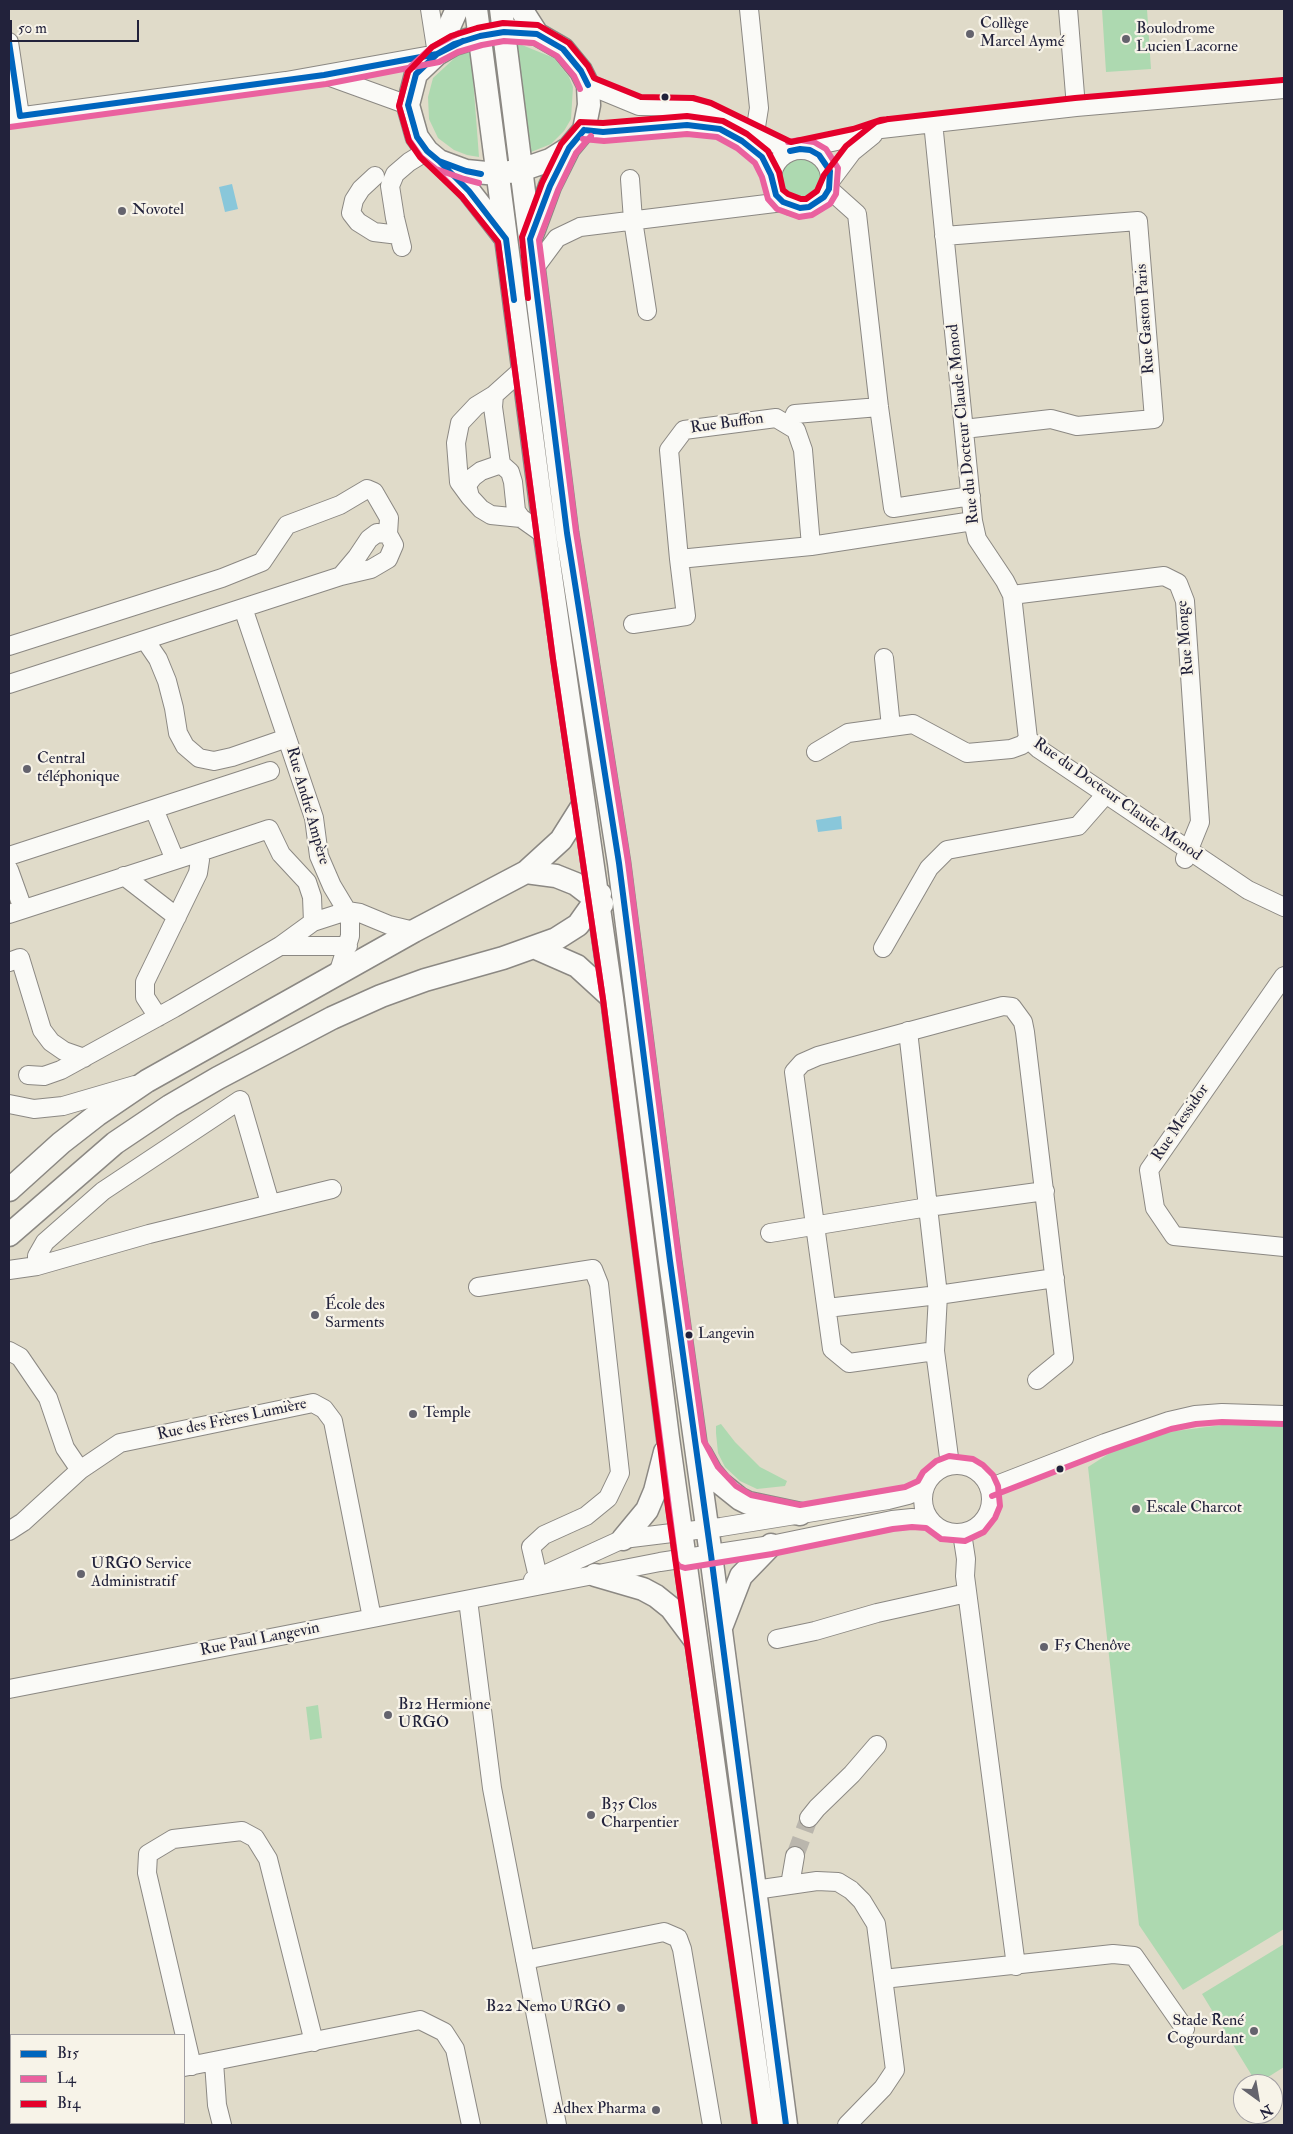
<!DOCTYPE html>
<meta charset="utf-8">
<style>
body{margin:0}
#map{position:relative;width:1293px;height:2134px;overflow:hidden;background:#e0dbc9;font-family:"IM FELL Double Pica",serif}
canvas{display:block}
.frame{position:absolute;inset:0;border:10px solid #22223b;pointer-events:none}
.legend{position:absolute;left:10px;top:2034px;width:175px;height:90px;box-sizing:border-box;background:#f7f3e8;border:1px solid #a29fa3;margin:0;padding:6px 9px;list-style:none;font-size:15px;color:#22223b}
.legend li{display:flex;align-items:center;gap:10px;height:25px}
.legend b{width:25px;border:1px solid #a29fa3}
.north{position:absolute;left:1233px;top:2074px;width:50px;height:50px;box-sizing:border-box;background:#f7f3e8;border:1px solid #a29fa3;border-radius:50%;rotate:148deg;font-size:14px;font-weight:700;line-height:20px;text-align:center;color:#22223b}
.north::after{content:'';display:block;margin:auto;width:18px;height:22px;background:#64636d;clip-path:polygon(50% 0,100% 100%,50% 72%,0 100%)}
.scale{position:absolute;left:10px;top:20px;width:129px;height:22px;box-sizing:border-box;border:2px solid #22223b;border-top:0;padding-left:6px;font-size:15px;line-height:18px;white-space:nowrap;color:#22223b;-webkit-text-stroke:4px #f7f3e8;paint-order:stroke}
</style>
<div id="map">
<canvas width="1293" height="2134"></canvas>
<div class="frame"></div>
<ul class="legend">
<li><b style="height:6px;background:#0065bd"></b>B15</li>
<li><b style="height:6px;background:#ea619f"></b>L4</li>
<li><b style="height:6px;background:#e4002b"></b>B14</li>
</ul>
<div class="north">N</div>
<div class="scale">50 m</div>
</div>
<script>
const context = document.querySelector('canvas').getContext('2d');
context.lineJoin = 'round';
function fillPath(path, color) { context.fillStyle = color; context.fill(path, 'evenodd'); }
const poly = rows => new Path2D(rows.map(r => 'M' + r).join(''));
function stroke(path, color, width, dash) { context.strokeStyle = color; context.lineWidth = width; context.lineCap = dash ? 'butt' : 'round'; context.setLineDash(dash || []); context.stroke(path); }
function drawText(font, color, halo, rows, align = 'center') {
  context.font = font + ' "IM FELL Double Pica",serif'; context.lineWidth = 4.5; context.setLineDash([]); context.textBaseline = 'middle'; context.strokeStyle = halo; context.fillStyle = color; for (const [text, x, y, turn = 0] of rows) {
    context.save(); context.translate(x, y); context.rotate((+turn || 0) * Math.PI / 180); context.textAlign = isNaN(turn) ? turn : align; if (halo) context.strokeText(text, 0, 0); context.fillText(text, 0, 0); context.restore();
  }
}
const green = poly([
 [1102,9,1147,9,1151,69,1106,72],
 [517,43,554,58,569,77,573,87,571,119,564,131,551,144,531,152],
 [471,52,479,157,467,155,454,150,438,138,429,119,428,97,433,78,458,55],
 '781 179a20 20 0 1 1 40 0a20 20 0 1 1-40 0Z',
 [1237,1423,1284,1425,1284,1929,1183,1990,1139,1925,1088,1467,1113,1451,1161,1433],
 [721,1424,735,1442,760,1467,787,1481,785,1486,757,1489,740,1481,725,1467,718,1453,716,1433,716,1426],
 [318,1705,322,1738,310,1740,306,1707],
 [1284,1944,1284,2067,1257,2084,1202,1994]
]);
const water = poly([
 [232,184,238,209,225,212,219,187],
 [841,816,842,829,818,832,816,820]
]);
const minorTunnel = poly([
 [795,1856,809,1818]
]);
const minor = poly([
 [749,9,759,108,755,133],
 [1068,9,1076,107],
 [9,42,20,116],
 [325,75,408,105],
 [588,85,639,106,692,107,708,111,790,151],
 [9,118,286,81,437,54,430,9],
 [933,122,973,521,977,539,1005,581,1012,595,1028,739,1039,749,1248,890,1284,907],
 [584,130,603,132,687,125,720,129,753,148,762,157,771,175],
 [800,149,855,137,881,129,1076,107,1284,89],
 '772 179a29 29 0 1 1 58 0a29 29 0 1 1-58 0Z',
 [375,176,361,189,354,200,351,213,358,222,374,232,399,235],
 [630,179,633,220,647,311],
 [831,180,852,152,873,135],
 [829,189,857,214,879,407,893,508,971,496],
 [944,236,1138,221,1154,419,1077,426,1051,419,964,429],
 [402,247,395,218,390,186,395,174,409,162,427,151],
 [534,269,557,238,580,227,783,202],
 [523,369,494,395,493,407,501,464,510,472,513,482,516,511,521,518,545,535],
 [790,426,795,414,879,407],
 [501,464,481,471,473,477,467,485,470,497,481,509,491,515,521,518],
 [470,497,459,482,456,443,460,423,476,406,494,395],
 [811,546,803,450,796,430,776,418,684,430,669,450,679,559,811,546,973,521],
 [1012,595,1164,576,1178,583,1185,601,1200,822,1185,859],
 [243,608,314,818,319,856,332,886,347,911,350,922,350,936,338,974],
 [633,624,686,616,679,559],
 [145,640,158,659,167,681,174,708,178,733,185,746,199,758,214,761,232,757,287,738],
 [9,646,222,578,262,562,287,525,340,505,367,489,374,492,389,518,388,534],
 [884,658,891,727],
 [9,684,341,576,371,569,388,559,394,545,388,534,377,533,369,539,357,557,341,576],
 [816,752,848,733,913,724,967,753,1011,749,1022,745,1028,739],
 [154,809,175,860],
 [194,854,269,829,281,854,307,882,312,897,313,922],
 [9,856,270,771],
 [9,870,23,909],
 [124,876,177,917],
 [9,914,194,854,200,860,198,873,145,982,145,997,158,1017],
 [280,946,348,946],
 [883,948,929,868,947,850,1078,826,1106,794],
 [9,962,20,958,42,1030,51,1042,64,1051,84,1058],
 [1284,976,1149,1170,1155,1208,1174,1236,1284,1247],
 [908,1031,938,1295,935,1351,950,1465],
 [28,1075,44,1076,61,1070,174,1008,280,946,313,922,347,911,360,913,389,925,414,931],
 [9,1104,34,1109,63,1106,135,1085],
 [770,1233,928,1207,1045,1191],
 [37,1266,37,1256,45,1242,103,1191,240,1100,270,1203],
 [9,1270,37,1266,149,1234,332,1189],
 [478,1287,593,1269,599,1284,620,1473,608,1498,586,1516,544,1535,531,1547,538,1577],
 [827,1308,938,1295,1055,1278],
 [9,1351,20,1357,48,1398,65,1448,80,1470],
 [935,1351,849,1363,832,1349,794,1072,802,1063,818,1056,1003,1006,1012,1007,1023,1022,1025,1032,1064,1358,1037,1380],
 '923 1499a34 34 0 1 1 68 0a34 34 0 1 1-68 0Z',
 [989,1488,1105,1443,1169,1421,1195,1415,1222,1413,1284,1415],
 [9,1531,23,1522,80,1470,120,1443,313,1403,324,1409,333,1421,372,1618],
 [962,1533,966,1559,965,1576,1016,1966],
 [533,1580,623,1539,721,1527,888,1500,908,1495,924,1488],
 [468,1600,492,1788,557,2125],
 [777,1639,815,1631,877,1613,967,1593],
 [9,1689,660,1562,771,1545,892,1520,912,1518,929,1520],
 [809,1818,817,1808,852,1774,877,1745],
 [790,1885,795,1856],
 [755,1890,817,1881,838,1882,851,1890,862,1901,876,1924,895,2070,883,2088,847,2125],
 [525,1960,664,1932,678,1938,682,1949,712,2125],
 [883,1979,1113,1954,1134,1956,1185,2029],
 [214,2062,217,2105,222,2125],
 [192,2066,147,1873,148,1854,173,1839,242,1831,255,1838,268,1859,314,2042],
 [184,2067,420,2020,444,2032,455,2049,471,2125],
 [9,2102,11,2101]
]);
const major = poly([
 [476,9,545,535,612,998,668,1438,764,2125],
 [501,9,567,533,619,863,670,1261,711,1555,786,2125],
 [521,9,537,34],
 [437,54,457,9],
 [444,165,469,191,504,236],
 [532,235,550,186,569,148,584,130,589,105,588,85,581,71,563,49,537,34,517,31,480,36,454,44,437,54,416,74,408,105,417,137,427,151,439,161,466,171,497,174,521,170,550,160,569,148],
 [526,872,556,876,576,884,602,904],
 [536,948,577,966,612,998],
 [9,1190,61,1143,97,1115,147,1081,414,931,526,872,561,840,583,805],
 [9,1235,115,1143,170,1106,218,1078,332,1018,381,996,425,980,503,958,556,939,578,925,600,894],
 [701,1454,711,1472,720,1483,740,1499,748,1503,800,1514],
 [623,1539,647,1510,655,1491,665,1452],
 [595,1575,643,1589,656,1596,671,1608,695,1640],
 [722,1625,741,1576,771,1545]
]);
const bus1 = poly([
 [463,41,437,54,416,74,408,105,417,137,427,151,439,161,466,171,481,174],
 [9,42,20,116],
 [20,116,324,75,437,54,454,44,480,36,504,32,537,34,563,49,581,71,588,85],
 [584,130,569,148,550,186,530,239,567,533,619,863,670,1261,711,1555,786,2125],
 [584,130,603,132,687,125,720,129,742,141,762,157,771,175,776,195,783,202,800,208,809,207,824,197,829,189,830,171,819,155,810,150,800,149,790,151],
 [439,161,469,191,506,239,514,300]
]);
const bus2 = poly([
 [459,33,432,47,409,68,399,106,409,140,421,157,436,169,464,179,479,183],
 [10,127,326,84,439,62,458,52,482,45,504,41,534,43,557,56,574,76,580,89],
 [583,139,604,141,687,134,717,137,737,148,755,163,762,177,768,199,777,209,799,217,812,215,830,204,836,194,838,168,826,149,814,142,800,140,788,142],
 [433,167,462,197,498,242,553,659,603,999,676,1562,679,1566,685,1568,772,1554,893,1529,912,1527,926,1528,941,1539,965,1541,984,1532,995,1518,1000,1506,998,1486,993,1475,983,1465,973,1459,949,1456,936,1461,923,1472,918,1481,905,1487,800,1505,751,1495,736,1486,718,1467,704,1441,679,1260,628,862,576,532,539,240,558,190,576,153,591,136],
 [992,1496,1108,1451,1171,1429,1196,1424,1222,1422,1284,1424]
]);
const bus3 = poly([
 [528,298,522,237,542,183,561,144,580,122,603,123,687,116,723,121,747,134,768,151,779,172,783,190,788,194,801,199,806,199,817,191,824,175,846,146,876,122,888,119],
 [755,2125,668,1508,603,999,553,659,498,242,462,197,420,157,409,141,399,106,408,72,432,47,451,36,477,28,503,23,538,25,569,43,588,66,594,78,641,97,693,98,711,103,791,142,853,129,880,120,1075,98,1283,80]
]);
const markers = [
 [970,34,5,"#64636d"],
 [1126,39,5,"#64636d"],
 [665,97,4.5,"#22223b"],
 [122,211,5,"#64636d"],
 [27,769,5,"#64636d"],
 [315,1315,5,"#64636d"],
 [689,1335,4.5,"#22223b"],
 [413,1414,5,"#64636d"],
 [1060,1469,4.5,"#22223b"],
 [1136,1509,5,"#64636d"],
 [81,1574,5,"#64636d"],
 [1044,1647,5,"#64636d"],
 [388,1715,5,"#64636d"],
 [591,1815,5,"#64636d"],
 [621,2008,5,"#64636d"],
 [1254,2031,5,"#64636d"],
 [656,2110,5,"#64636d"]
];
const busNames = [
 ["Langevin",698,1335]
];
const poiNames = [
 ["Collège",980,25],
 ["Marcel Aymé",980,43],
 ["Boulodrome",1136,30],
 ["Lucien Lacorne",1136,48],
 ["Novotel",132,211],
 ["Central",37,760],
 ["téléphonique",37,778],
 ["École des",325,1306],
 ["Sarments",325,1324],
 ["Temple",423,1414],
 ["Escale Charcot",1146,1509],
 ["URGO Service",91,1565],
 ["Administratif",91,1583],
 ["F5 Chenôve",1054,1647],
 ["B12 Hermione",398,1706],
 ["URGO",398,1724],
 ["B35 Clos",601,1806],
 ["Charpentier",601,1824],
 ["B22 Nemo URGO",611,2008,"right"],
 ["Stade René",1244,2022,"right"],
 ["Cogourdant",1244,2040,"right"],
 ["Adhex Pharma",646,2110,"right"]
];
const streetNames = [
 ["Rue Gaston Paris",1146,319,-94],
 ["Rue Buffon",727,424,-8],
 ["Rue du Docteur Claude Monod",964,424,-96],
 ["Rue Monge",1186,638,-95],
 ["Rue du Docteur Claude Monod",1117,800,35],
 ["Rue André Ampère",307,806,74],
 ["Rue Messidor",1181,1123,-56],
 ["Rue des Frères Lumière",232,1420,-12],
 ["Rue Paul Langevin",260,1640,-11]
];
fillPath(green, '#add9b0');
fillPath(water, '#89c7da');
stroke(minorTunnel, '#bab6ad', 18, [18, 9]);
stroke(minor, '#8b8883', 20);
stroke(major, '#8b8883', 25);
stroke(minor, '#fafaf7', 18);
stroke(major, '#fafaf7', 22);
stroke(bus1, '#0065bd', 6);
stroke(bus2, '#ea619f', 6);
stroke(bus3, '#e4002b', 6);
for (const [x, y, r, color] of markers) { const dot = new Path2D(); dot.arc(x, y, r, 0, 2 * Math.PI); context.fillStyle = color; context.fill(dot); stroke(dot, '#f7f3e8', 2); }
drawText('15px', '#22223b', '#f7f3e8', busNames, 'left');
drawText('16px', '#22223b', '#f7f3e8', poiNames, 'left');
drawText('16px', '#22223b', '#f7f3e8', streetNames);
</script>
